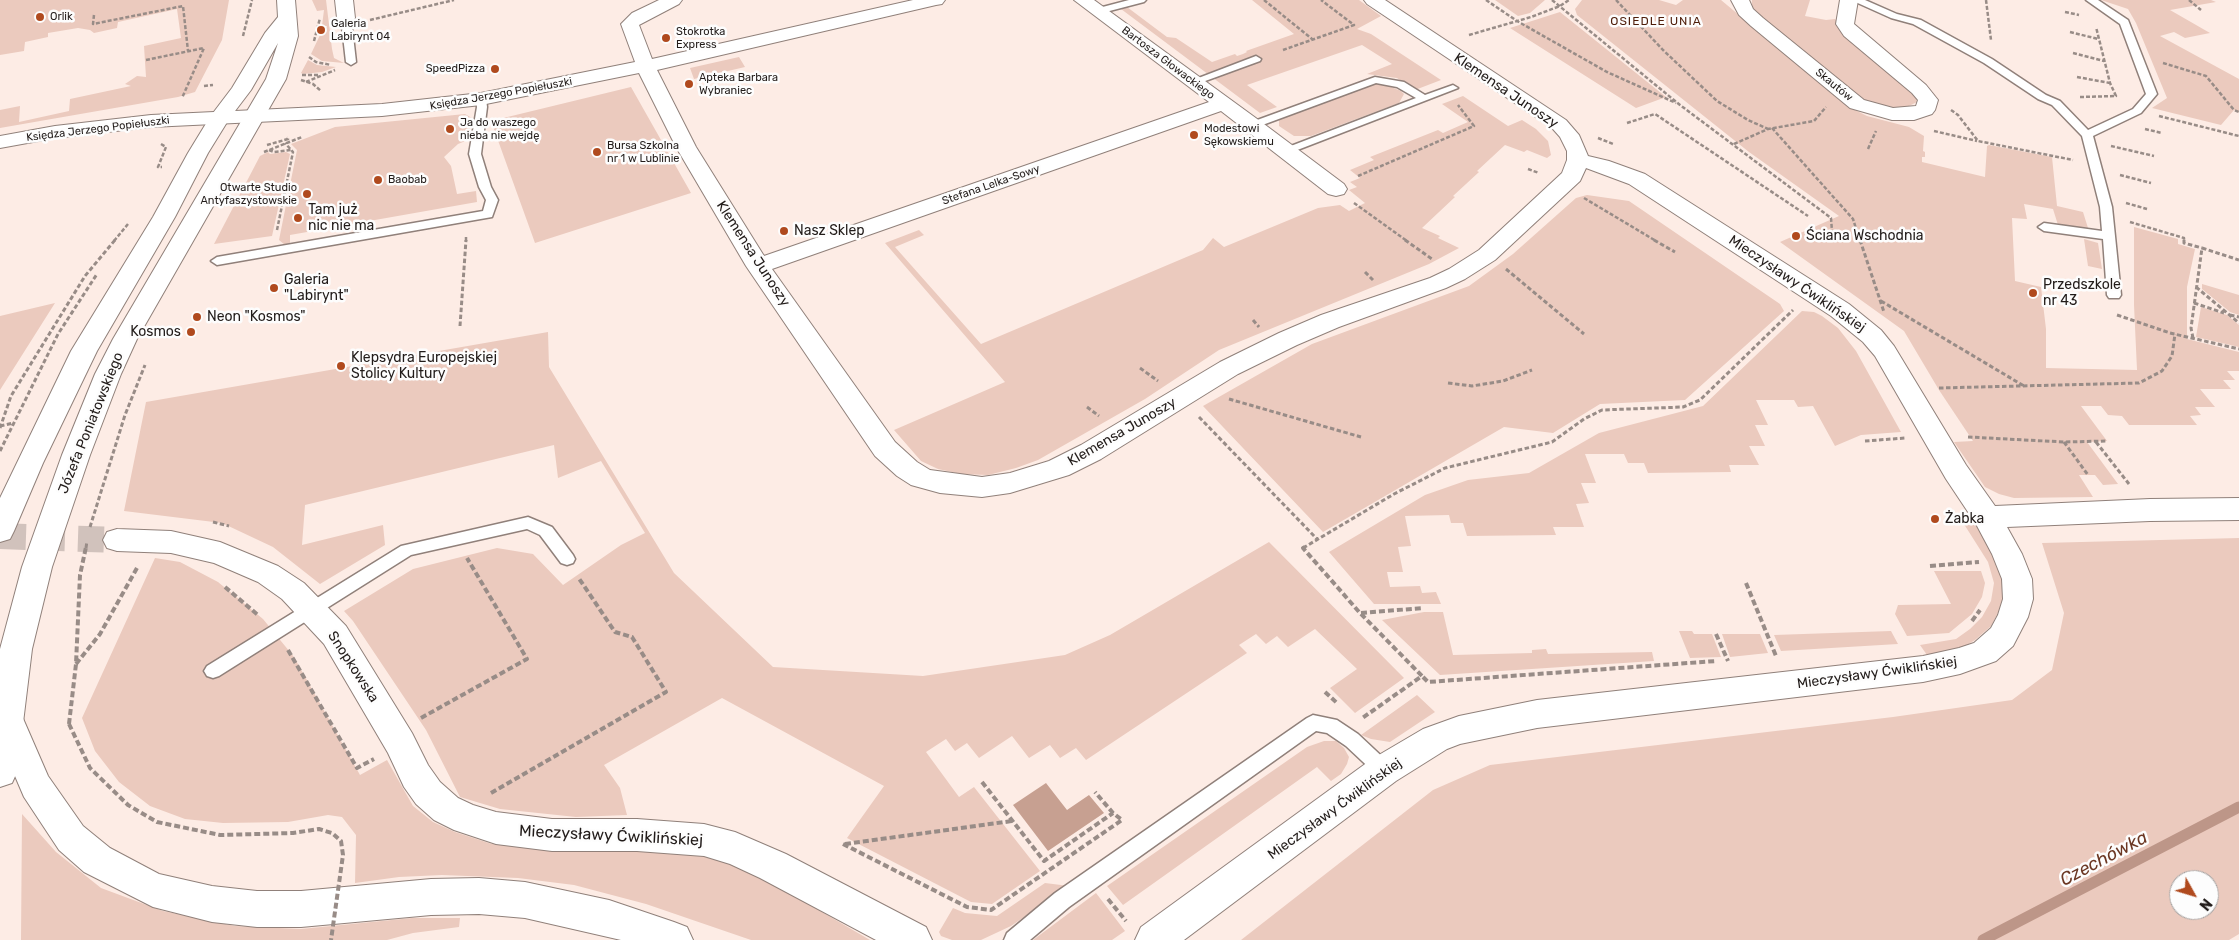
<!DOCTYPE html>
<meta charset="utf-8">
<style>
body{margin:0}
#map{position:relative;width:2239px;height:940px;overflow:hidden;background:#fdece5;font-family:Rubik,sans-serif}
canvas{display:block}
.north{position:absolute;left:2169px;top:870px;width:50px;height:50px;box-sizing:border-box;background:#fdfdfd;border:1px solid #a5a3a2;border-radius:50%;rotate:129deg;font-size:14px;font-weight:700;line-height:20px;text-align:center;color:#221c1a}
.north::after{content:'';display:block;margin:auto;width:18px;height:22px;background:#b04a1e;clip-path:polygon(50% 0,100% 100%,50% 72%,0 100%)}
</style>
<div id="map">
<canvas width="2239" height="940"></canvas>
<div class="north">N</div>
</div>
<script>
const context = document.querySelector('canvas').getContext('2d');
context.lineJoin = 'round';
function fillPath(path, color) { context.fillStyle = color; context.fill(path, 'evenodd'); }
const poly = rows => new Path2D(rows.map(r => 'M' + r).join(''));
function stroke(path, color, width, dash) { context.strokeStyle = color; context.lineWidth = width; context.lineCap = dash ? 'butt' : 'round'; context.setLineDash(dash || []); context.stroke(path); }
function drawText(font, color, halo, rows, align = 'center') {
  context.font = font + ' Rubik,sans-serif'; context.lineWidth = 5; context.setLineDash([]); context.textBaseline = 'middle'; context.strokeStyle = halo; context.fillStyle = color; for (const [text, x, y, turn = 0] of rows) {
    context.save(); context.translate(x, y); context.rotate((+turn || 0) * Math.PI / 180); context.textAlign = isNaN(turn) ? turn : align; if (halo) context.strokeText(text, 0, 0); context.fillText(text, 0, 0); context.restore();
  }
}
const green = poly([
 [0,0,229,0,222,40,195,92,178,97,0,128,0,110,20,106,19,122,69,111,70,99,131,86,125,84,137,76,146,77,144,46,181,38,177,9,118,22,117,28,94,33,90,30,78,28,48,33,48,37,25,42,24,51,0,55],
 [312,0,326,0,332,49,334,58,344,63,322,61,311,54,320,35,325,33,327,26,322,26,324,10,317,11],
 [1252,0,1359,0,1381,16,1357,29,1371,34,1441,80,1415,90,1397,78,1367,74,1392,64,1362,45,1247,85,1277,107,1260,113,1121,9,1127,7,1167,37,1176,38,1212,62,1235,54,1237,56,1243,54,1247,52,1246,51,1294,34],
 [1495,0,1545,0,1530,13,1518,16],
 [1582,0,1659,0,1676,5,1683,0,1721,0,1849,107,1867,116,1909,127,1924,136,1923,151,1925,152,1925,157,1922,157,1922,162,1985,177,1987,146,1989,145,2052,157,2057,206,2083,212,2088,228,2058,225,2053,209,2024,204,2027,219,2012,218,2015,281,2041,287,2046,329,2046,368,2137,370,2134,305,2134,227,2178,239,2178,244,2195,249,2187,287,2187,339,2239,352,2239,371,2227,371,2235,380,2223,380,2231,389,2200,389,2215,407,2195,407,2201,415,2190,416,2197,425,2129,425,2122,416,2108,415,2101,406,2081,406,2107,441,2087,442,2118,484,2103,485,2095,475,2079,475,2093,497,2014,498,1999,494,1985,487,1954,442,1973,441,1939,390,1904,331,1780,242,1839,216,1749,152,1577,15,1575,9],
 [1752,0,1810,0,1805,16,1826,20,1835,19,1842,28,1915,90,1917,102,1905,108,1893,109,1869,104,1757,16,1752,7],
 [2101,0,2211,0,2216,2,2170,10,2210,33,2185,38,2174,32,2160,36,2239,79,2239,112,2234,110,2221,125,2152,108,2167,98,2136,23,2128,9],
 [1560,12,1666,97,1636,108,1510,28],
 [739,57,745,67,694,79,690,68],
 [308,60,317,65,336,67,322,72,303,74,301,73],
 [1381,83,1401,91,1404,94,1399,103,1311,136,1294,136,1279,126,1279,120,1282,117,1370,84],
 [631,87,691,193,535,243,491,121],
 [1463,96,1508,126,1522,120,1536,129,1548,141,1551,155,1547,158,1527,150,1524,152,1505,145,1477,171,1479,172,1453,196,1455,197,1422,228,1440,236,1438,238,1459,248,1429,264,1219,350,1145,399,1038,460,1016,468,988,475,961,474,938,469,921,461,894,430,1005,382,885,243,919,230,924,235,895,247,981,344,1203,250,1213,238,1224,247,1318,208,1340,205,1349,211,1365,203,1349,190,1357,187,1350,182,1360,178,1350,170,1374,160,1370,157,1438,130,1443,133,1468,122,1442,104],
 [465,114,472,118,468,140,458,144,444,157,451,166,457,194,476,191,477,202,290,235,290,244,285,245,279,240,297,150,291,144,335,127],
 [268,152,270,154,286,152,290,154,272,236,214,244,260,156],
 [1587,195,1629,201,1780,304,1784,311,1685,400,1600,404,1553,433,1504,427,1323,532,1203,406,1312,344,1469,286,1513,254,1576,198],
 [2084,239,2098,243,2102,269,2088,266],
 [2202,284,2239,295,2239,315,2230,312,2202,289],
 [55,303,0,390,0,316],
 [2201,307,2227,315,2239,325,2239,347,2196,337],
 [1802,311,1814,312,1822,316,1838,328,1856,351,1901,432,1861,435,1835,446,1813,406,1798,407,1794,400,1756,400,1768,425,1755,425,1765,446,1749,446,1759,465,1729,465,1731,472,1648,473,1644,463,1628,463,1624,454,1585,454,1596,483,1581,483,1589,503,1576,504,1584,527,1553,527,1556,535,1467,536,1463,523,1451,523,1449,515,1405,516,1411,546,1398,547,1403,572,1387,572,1390,587,1420,586,1422,593,1436,592,1441,604,1374,604,1329,552,1425,495,1468,480,1529,473,1599,433,1703,406],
 [548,332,549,367,674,573,773,667,923,676,1065,655,1110,635,1269,542,1404,678,1355,713,1330,688,1357,669,1315,629,1288,647,1277,636,1266,644,1256,634,1239,645,1247,653,1086,760,1076,748,1060,758,1050,745,1029,758,1012,736,979,758,967,743,955,751,946,739,926,752,959,797,974,787,1040,871,992,904,971,902,847,838,884,786,722,698,604,765,620,788,627,815,576,817,500,809,460,797,426,730,353,621,344,611,413,569,497,548,533,554,563,585,621,545,645,533,601,461,558,478,554,445,305,505,302,545,383,525,385,545,320,584,273,547,222,523,124,511,146,402],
 [1962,521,1978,526,1996,555,2005,592,2000,609,1991,626,1975,640,1959,650,1927,655,1920,645,1956,639,1970,629,1982,617,1991,601,1994,583,1988,562],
 [2239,538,2239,934,2229,940,1241,940,1433,790,1490,765,1893,717,2012,700,2052,670,2064,613,2042,543],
 [2179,880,2209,880,2209,910,2179,910],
 [155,558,180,562,218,582,263,619,294,657,360,775,387,760,413,806,433,822,455,832,492,844,553,850,687,852,719,860,745,870,779,887,870,940,751,940,646,904,574,885,518,878,442,875,399,877,355,883,356,835,342,817,328,815,288,822,223,823,185,819,150,806,119,782,95,751,82,718],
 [1934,571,1981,571,1985,583,1982,597,1972,614,1949,633,1907,636,1895,614,1898,605,1951,604],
 [1424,612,1443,612,1453,655,1532,653,1532,650,1546,649,1548,654,1652,652,1654,661,1440,675,1382,620],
 [1679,631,1692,631,1694,634,1712,634,1721,657,1690,658],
 [1891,631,1898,644,1781,651,1774,635],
 [1722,634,1760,634,1768,653,1730,657],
 [1417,695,1435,712,1390,742,1371,739,1361,735],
 [1324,741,1336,741,1344,748,1349,757,1347,764,1341,774,1331,781,1317,767,1123,905,1107,886,1307,747],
 [22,814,56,852,101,888,163,911,235,926,301,929,412,918,460,918,459,927,413,933,387,940,21,940],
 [1045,883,1069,886,1011,926,981,940,952,940,941,936,939,932,953,908,965,913,997,916],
 [1096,893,1125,931,1112,940,1033,940]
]);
const forest = poly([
 [1046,783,1067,810,1089,795,1104,813,1048,851,1013,805]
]);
const stream = poly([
 [1983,940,2239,807]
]);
const streetTunnel = poly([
 [0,536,117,540]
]);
const pathFar2 = poly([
 [1264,0,1312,39],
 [1486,0,1517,21,1607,72,1676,103],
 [1552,0,1680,105,1831,218,1832,231],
 [1616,0,1663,50,1717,101,1748,120,1768,129],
 [1986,0,1991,40],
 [2189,0,2201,10],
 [2065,12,2079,15],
 [94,15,93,24,183,6,188,51],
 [370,20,454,0],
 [2070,32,2098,39],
 [1469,35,1531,17,1560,6,1569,0],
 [243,36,252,0],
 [314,41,320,18],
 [1283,50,1354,25,1321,0],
 [2073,53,2104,61],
 [309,57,316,62,331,65],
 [146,60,204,48,182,98],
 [2163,63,2206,76,2234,110,2239,112],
 [302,75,318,75],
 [2077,77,2110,83],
 [301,80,313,84,321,91],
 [306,82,335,70],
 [204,86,213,85],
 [2080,97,2116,96,2110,83,2096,27],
 [1951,110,1958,115,1978,141,2073,160],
 [2159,116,2239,136],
 [1627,123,1655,114,1808,216],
 [1772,128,1853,219,1860,241],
 [2145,129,2162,133],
 [1934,131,1977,141],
 [1598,138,1613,144],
 [161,144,166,147,158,167,162,167],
 [1734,144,1768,129,1814,121,1826,107],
 [267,145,288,139,287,137],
 [2111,146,2154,156],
 [1868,149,1876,131],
 [269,150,274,152,291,150],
 [264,152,302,137],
 [1528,169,1539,173],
 [2120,175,2151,183],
 [1358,176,1474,126,1458,105],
 [1584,198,1656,241],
 [1354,203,1407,241],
 [2126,203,2147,209],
 [2130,222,2184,238,2184,241],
 [277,230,293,152,285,143],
 [114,241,128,224],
 [466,241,466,237]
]);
const pathFar1 = poly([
 [1405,240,1432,259],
 [1654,240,1675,252],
 [1860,240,1884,312],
 [2184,240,2184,243,2202,248],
 [1506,269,1584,334],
 [1365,272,1373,280],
 [2196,287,2239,323],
 [1881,301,2024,386],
 [2194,303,2224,313],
 [2117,315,2170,333,2239,349],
 [2230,315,2239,317],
 [1253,320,1259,327],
 [460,326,466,240],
 [2193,338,2191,328,2202,248,2239,260],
 [1140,368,1158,381],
 [1448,383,1472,386,1503,381,1532,370],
 [1939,388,2139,383,2162,371,2172,356,2175,334],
 [1229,399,1361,437],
 [1087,407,1099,416],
 [1199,417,1318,540],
 [0,426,13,423],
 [0,428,11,396,85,276,115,240],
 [1968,437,2064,442,2107,441],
 [1865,441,1905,438],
 [2064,442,2088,475],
 [2096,442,2129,484],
 [0,451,58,334,97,274],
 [213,522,229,526],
 [90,527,125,415,145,365],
 [86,548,87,541],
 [1303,548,1394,494,1445,468,1552,442,1584,419,1602,410,1683,407,1700,400,1793,310]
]);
const path = poly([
 [1305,547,1303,548,1360,613,1422,676,1361,719],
 [1930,566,1979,562],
 [1746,583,1776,656],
 [225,587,258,615],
 [1361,613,1423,608],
 [1972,621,1980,610],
 [1716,634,1728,661],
 [288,650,357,768,374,759],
 [76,664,100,634,137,568],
 [1423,677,1428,682,1716,661],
 [1325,692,1337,703],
 [421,718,527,659,467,558],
 [69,724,76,664,80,575,86,547],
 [982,782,1044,861,1113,813],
 [491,793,666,692,632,637,615,632,578,577],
 [843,844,967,907,991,910,1122,820,1113,813,1095,792],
 [845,844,1012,821],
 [1108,899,1126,921]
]);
const lane = poly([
 [1129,0,1146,0,1144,2,1098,14,1093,11,1095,9,1129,0],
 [1851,0,1865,0,1897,14,1921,20,1992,59,2046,95,2060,101,2088,130,2133,109,2146,94,2120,24,2086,0,2098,0,2128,20,2157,94,2141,113,2093,136,2112,207,2121,295,2119,298,2109,298,2107,295,2103,239,2044,231,2038,227,2044,223,2102,231,2100,207,2082,136,2052,105,2038,99,1984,63,1913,24,1891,18,1851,0],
 [346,15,351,18,356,62,351,65,346,62,341,18,346,15],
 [1256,56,1261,59,1260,61,1197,84,1189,84,1188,82,1256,56],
 [1375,77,1404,82,1425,95,1453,85,1458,88,1287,154,1283,153,1281,151,1283,149,1416,98,1397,87,1376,83,1257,127,1253,128,1247,125,1249,123,1375,77],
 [481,96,486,99,487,107,481,154,491,187,498,200,492,217,217,265,211,261,217,257,483,211,486,200,479,187,469,154,477,107,476,99,481,96],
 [528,517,552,527,573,555,575,559,573,563,567,565,561,563,540,535,527,529,411,555,219,676,213,678,207,676,204,671,207,666,401,546,528,517],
 [1313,715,1337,720,1358,734,1390,764,1393,770,1390,776,1384,778,1378,776,1346,746,1327,733,1316,731,1069,907,1030,940,1004,940,1007,933,1055,893,1307,718,1313,715]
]);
const street = poly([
 [335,0,353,0,355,18,352,22,346,23,340,22,337,18,335,0],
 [659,0,682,0,679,4,639,25,652,59,913,0,945,0,942,4,936,5,657,70,696,147,764,256,1209,102,1074,0,1094,0,1264,124,1344,184,1347,189,1344,194,1336,196,1328,194,1221,111,772,269,895,442,917,462,930,470,982,477,1010,473,1049,461,1081,445,1220,362,1279,333,1321,315,1430,278,1449,269,1479,250,1562,173,1567,160,1567,151,1560,137,1552,128,1367,4,1364,0,1385,0,1566,120,1579,135,1588,156,1609,161,1645,174,1849,304,1881,330,1894,346,1966,465,1995,506,2150,499,2239,498,2239,520,2150,521,2007,527,2022,554,2032,579,2033,599,2028,617,2013,646,1996,661,1960,674,1923,682,1537,728,1460,744,1447,749,1396,781,1184,940,1135,940,1141,927,1372,759,1423,729,1459,716,1537,700,1923,656,1959,648,1974,643,1991,628,1998,615,2003,599,2002,579,1992,554,1976,524,1946,479,1875,356,1863,342,1831,316,1629,184,1586,168,1580,181,1495,260,1465,279,1446,288,1339,327,1297,345,1238,374,1101,459,1069,475,1010,493,982,497,940,493,911,485,897,476,875,456,746,266,676,147,639,73,481,105,382,116,151,127,55,138,0,148,0,136,55,126,151,115,382,104,481,93,635,62,621,24,632,13,659,0],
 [1731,0,1749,0,1753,9,1763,18,1864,100,1893,108,1916,106,1918,100,1912,93,1844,36,1836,24,1840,0,1858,0,1854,24,1926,85,1938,100,1935,110,1932,114,1914,120,1892,120,1850,108,1751,26,1739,15,1731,0],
 [117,529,171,531,220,542,278,566,304,583,346,626,412,733,428,765,440,782,458,798,473,805,496,812,552,819,637,819,704,824,735,832,786,854,926,927,932,940,876,940,760,878,730,864,704,856,637,851,552,851,496,844,454,830,434,820,416,804,404,787,388,753,324,644,282,599,258,582,214,563,171,553,117,551,107,548,103,540,107,532,117,529]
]);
const secondary = poly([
 [277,0,295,0,298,36,286,79,137,339,121,374,90,455,52,567,32,649,17,772,12,783,0,787,0,649,22,567,62,455,95,374,113,339,266,79,278,43,251,90,229,119,208,153,175,217,97,351,43,463,14,531,10,539,0,542,0,498,71,351,153,217,188,153,210,117,232,88,265,33,278,17,277,0]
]);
const primary = poly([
 [6,703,18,707,48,776,83,826,110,848,159,874,212,886,257,891,301,891,431,879,479,878,525,882,609,900,674,922,687,927,693,940,621,940,525,918,479,914,431,915,301,927,257,927,212,922,153,907,84,872,59,850,24,797,0,741,0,705,6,703]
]);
const pathBridge = poly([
 [69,724,90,768,128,805,157,822,220,835,293,833,319,829,332,833,341,841,343,855,331,940]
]);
const markers = [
 [40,17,5,"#b04a1e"],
 [321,30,5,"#b04a1e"],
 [666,38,5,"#b04a1e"],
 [495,69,5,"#b04a1e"],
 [689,84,5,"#b04a1e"],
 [450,129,5,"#b04a1e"],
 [1194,135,5,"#b04a1e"],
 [597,152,5,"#b04a1e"],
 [378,180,5,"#b04a1e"],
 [307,194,5,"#b04a1e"],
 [298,218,5,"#b04a1e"],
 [784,231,5,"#b04a1e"],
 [1796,236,5,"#b04a1e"],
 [274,288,5,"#b04a1e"],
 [2033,293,5,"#b04a1e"],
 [197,317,5,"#b04a1e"],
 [191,332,5,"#b04a1e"],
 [341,366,5,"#b04a1e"],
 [1935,519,5,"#b04a1e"]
];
const farPoinames = [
 ["Orlik",50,17],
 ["Galeria",331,24],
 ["Labirynt 04",331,37],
 ["Stokrotka",676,32],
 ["Express",676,45],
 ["SpeedPizza",485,69,"right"],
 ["Apteka Barbara",699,78],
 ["Wybraniec",699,91],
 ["Ja do waszego",460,123],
 ["nieba nie wejdę",460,136],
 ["Modestowi",1204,129],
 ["Sękowskiemu",1204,142],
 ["Bursa Szkolna",607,146],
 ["nr 1 w Lublinie",607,159],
 ["Baobab",388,180],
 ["Otwarte Studio",297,188,"right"],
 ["Antyfaszystowskie",297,201,"right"]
];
const farStreetnames = [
 ["Bartosza Głowackiego",1168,63,37],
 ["Skautów",1834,85,39],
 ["Księdza Jerzego Popiełuszki",501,94,-10],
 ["Księdza Jerzego Popiełuszki",98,129,-7],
 ["Stefana Lelka-Sowy",991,185,-19]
];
const farNeighbourhoodnames = [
 ["OSIEDLE UNIA",1656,22]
];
const streetNames = [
 ["Klemensa Junoszy",1506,91,34],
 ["Klemensa Junoszy",753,254,57],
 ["Mieczysławy Ćwiklińskiej",1797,284,34],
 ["Józefa Poniatowskiego",91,423,-68],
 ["Klemensa Junoszy",1122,432,-30],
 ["Snopkowska",353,667,57],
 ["Mieczysławy Ćwiklińskiej",1877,673,-8],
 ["Mieczysławy Ćwiklińskiej",1335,809,-36]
];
const poiNames = [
 ["Tam już",308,210],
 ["nic nie ma",308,226],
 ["Nasz Sklep",794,231],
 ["Ściana Wschodnia",1806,236],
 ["Galeria",284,280],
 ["\"Labirynt\"",284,296],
 ["Przedszkole",2043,285],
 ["nr 43",2043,301],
 ["Neon \"Kosmos\"",207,317],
 ["Kosmos",181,332,"right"],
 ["Klepsydra Europejskiej",351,358],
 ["Stolicy Kultury",351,374],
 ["Żabka",1945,519]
];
const nearStreetnames = [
 ["Mieczysławy Ćwiklińskiej",611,836,3]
];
const nearWaternames = [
 ["Czechówka",2104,859,-28]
];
fillPath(green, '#ebcabe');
fillPath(forest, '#c7a091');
stroke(stream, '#bd9688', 11);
stroke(streetTunnel, '#d1c2bc', 26, [26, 13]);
stroke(lane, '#90807a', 3);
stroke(street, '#90807a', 2);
stroke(secondary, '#90807a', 2);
stroke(primary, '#90807a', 2);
stroke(pathFar2, '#988c87', 2.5, [4, 2]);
stroke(pathFar1, '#988c87', 3, [4.5, 2.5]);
stroke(path, '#988c87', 4, [6, 3]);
fillPath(lane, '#fff');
fillPath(street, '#fff');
fillPath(secondary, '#fff');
fillPath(primary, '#fff');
stroke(pathBridge, '#988c87', 4, [6, 3]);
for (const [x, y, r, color] of markers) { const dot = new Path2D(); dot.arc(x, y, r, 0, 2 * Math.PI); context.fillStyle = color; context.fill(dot); stroke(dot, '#fdfdfd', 2); }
drawText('11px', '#221c1a', '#fdfdfd', farPoinames, 'left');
drawText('11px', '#221c1a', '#fdfdfd', farStreetnames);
context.letterSpacing = '1px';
drawText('12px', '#4e1d09', '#fdfdfd', farNeighbourhoodnames);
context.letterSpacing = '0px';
drawText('14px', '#221c1a', '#fdfdfd', streetNames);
drawText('14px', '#221c1a', '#fdfdfd', poiNames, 'left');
drawText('16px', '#221c1a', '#fdfdfd', nearStreetnames);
drawText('italic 18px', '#6c3824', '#fdfdfd', nearWaternames);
</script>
